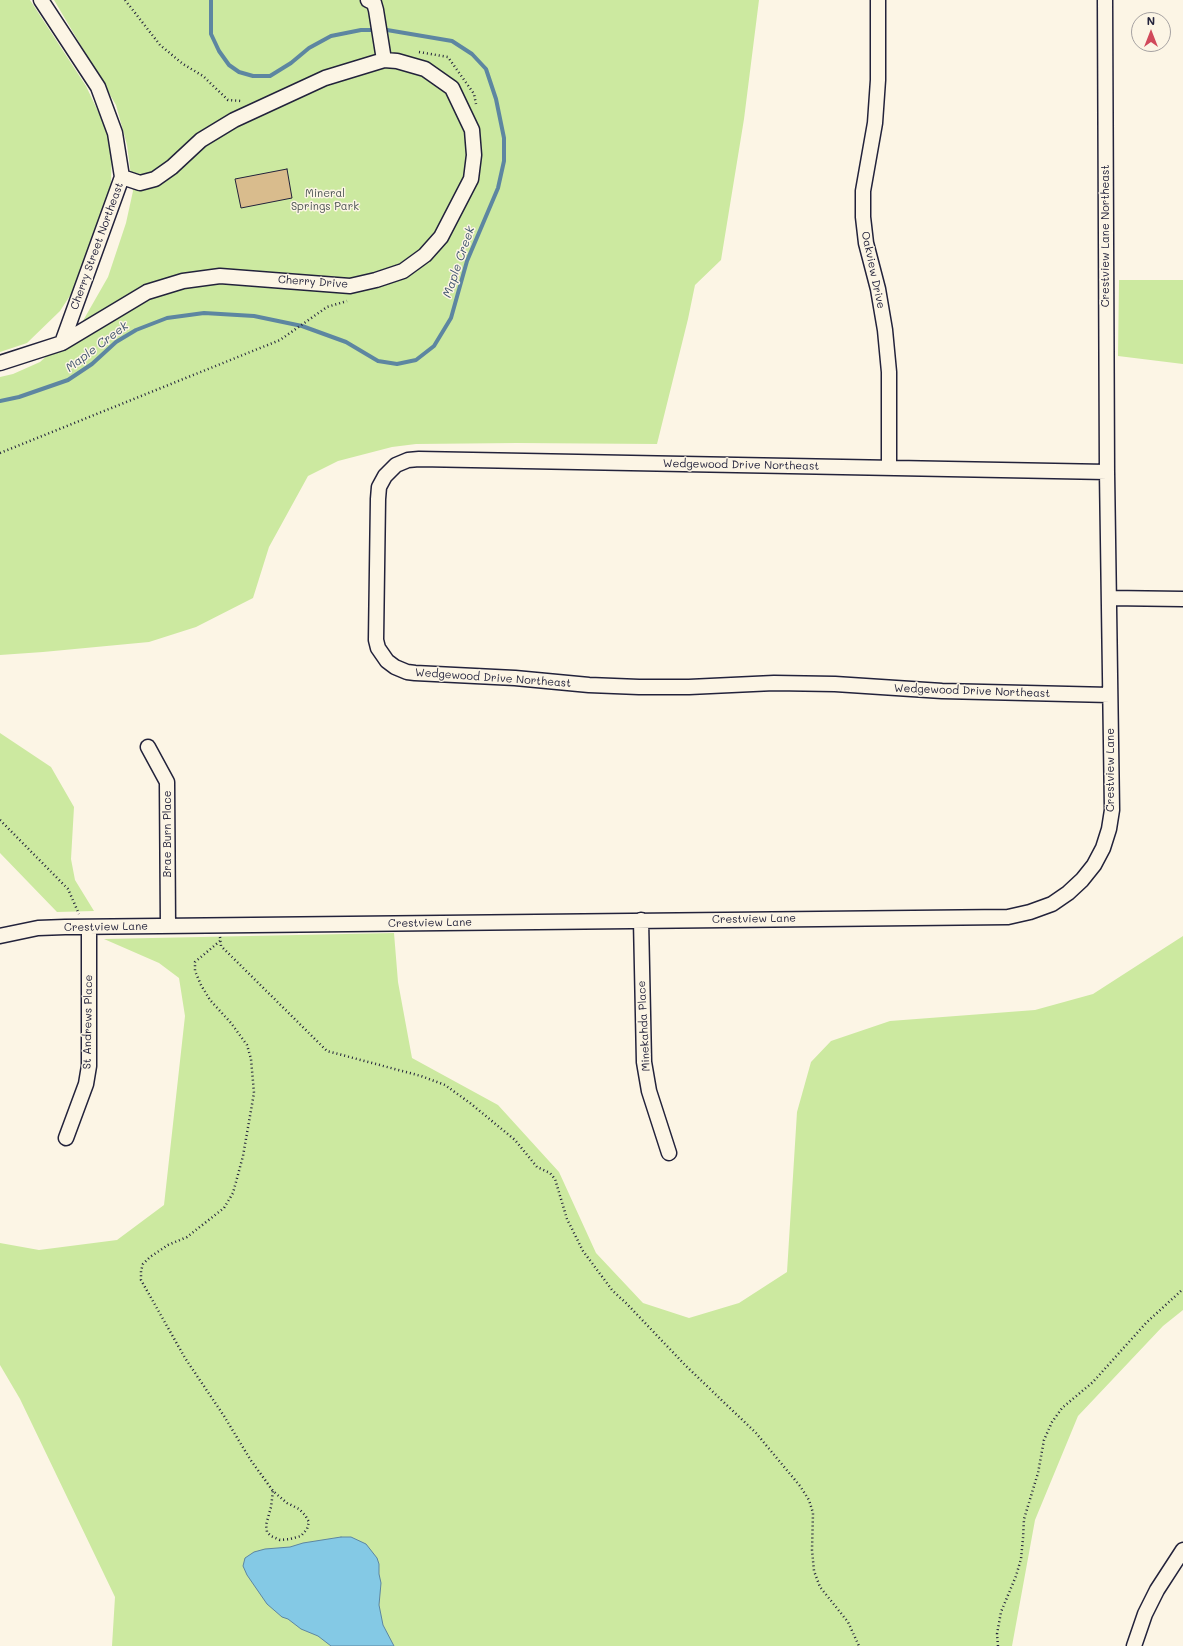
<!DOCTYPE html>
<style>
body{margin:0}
#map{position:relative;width:1183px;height:1646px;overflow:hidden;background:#fcf5e5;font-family:Mali,sans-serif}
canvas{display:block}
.north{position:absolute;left:1131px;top:12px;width:40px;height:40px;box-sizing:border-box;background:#fcf5e5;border:1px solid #a5a1a1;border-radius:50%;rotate:0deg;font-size:11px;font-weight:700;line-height:16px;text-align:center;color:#22223b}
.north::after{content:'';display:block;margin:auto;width:14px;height:18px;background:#d1495b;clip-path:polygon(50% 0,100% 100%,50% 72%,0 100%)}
</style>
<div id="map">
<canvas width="1183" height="1646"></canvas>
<div class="north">N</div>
</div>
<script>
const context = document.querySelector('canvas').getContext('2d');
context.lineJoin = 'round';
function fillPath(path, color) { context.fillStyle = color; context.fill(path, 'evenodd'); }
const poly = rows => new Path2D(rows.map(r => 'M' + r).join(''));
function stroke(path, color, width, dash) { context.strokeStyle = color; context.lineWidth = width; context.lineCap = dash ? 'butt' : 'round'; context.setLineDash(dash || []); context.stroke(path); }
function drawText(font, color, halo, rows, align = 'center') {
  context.font = font + ' Mali,sans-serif'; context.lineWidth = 3; context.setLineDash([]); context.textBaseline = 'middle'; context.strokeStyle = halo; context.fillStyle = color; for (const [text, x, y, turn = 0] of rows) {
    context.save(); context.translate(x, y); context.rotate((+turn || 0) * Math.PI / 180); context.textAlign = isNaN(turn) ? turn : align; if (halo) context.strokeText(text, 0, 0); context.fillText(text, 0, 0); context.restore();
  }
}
const green = poly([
 [0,0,30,0,86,86,112,141,111,182,100,250,60,311,27,343,0,352],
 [54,0,759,0,744,119,721,260,695,285,688,319,657,444,517,443,416,444,392,447,338,461,308,476,269,547,253,598,196,627,149,642,43,652,0,655,0,377,13,374,40,362,80,326,108,277,126,223,133,191,127,145,116,105],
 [1119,280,1183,280,1183,364,1118,356],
 [0,733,51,767,74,807,71,859,75,880,94,911,57,912,0,853],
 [394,933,398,982,412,1058,498,1105,559,1172,596,1253,643,1303,689,1318,739,1303,787,1272,797,1112,811,1062,831,1041,890,1021,1035,1010,1093,994,1183,936,1183,1310,1163,1326,1078,1416,1035,1520,1012,1646,112,1646,115,1597,20,1399,0,1365,0,1243,39,1250,117,1240,164,1205,185,1016,179,978,159,963,104,939]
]);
const water = poly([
 [341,1537,351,1537,366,1544,377,1558,379,1564,379,1574,381,1583,379,1605,383,1625,394,1646,331,1646,318,1636,301,1629,288,1619,282,1617,267,1604,247,1575,243,1566,245,1558,254,1552,265,1549,290,1547,303,1543,341,1537]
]);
const stream = poly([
 [0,401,19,397,68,380,92,364,116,342,136,330,167,318,204,313,254,316,302,326,346,342,378,361,397,364,416,360,434,346,451,318,467,261,498,188,504,161,504,138,496,99,486,69,472,54,452,41,387,30,361,30,331,36,309,48,291,63,270,76,253,76,239,72,229,65,219,51,211,34,211,0]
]);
const building = poly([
 [287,169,292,198,241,208,235,179,287,169]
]);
const path = poly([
 [125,0,160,45,183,64,203,76,228,100,241,101],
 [419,52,448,57,474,94,476,104],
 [0,453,280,340,327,307,347,301],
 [0,820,68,889,79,914],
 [220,937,221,946,327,1051,421,1076,445,1085,470,1103,515,1140,537,1167,550,1173,555,1179,567,1219,583,1251,612,1290,627,1304,686,1366,756,1433,800,1486,809,1500,813,1513,812,1550,814,1571,820,1587,848,1622,859,1646],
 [220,941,195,962,195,971,201,985,210,1000,231,1023,247,1045,251,1059,254,1093,243,1156,233,1193,224,1208,187,1237,168,1245,150,1257,143,1264,141,1271,141,1280,185,1358,224,1416,250,1459,273,1491,287,1503,299,1509,305,1515,309,1522,307,1529,301,1536,290,1539,280,1540,271,1536,267,1532,266,1525,271,1507,273,1491],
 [998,1646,997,1634,1001,1612,1016,1576,1021,1559,1023,1538,1024,1519,1038,1473,1044,1440,1052,1422,1062,1408,1093,1382,1146,1323,1183,1289]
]);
const minor = poly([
 [41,0,98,87,115,133,122,177,62,343],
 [368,0,374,3,376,10,384,60],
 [878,0,878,80,875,123,863,191,863,217,866,243,878,289,885,330,889,372,889,468],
 [0,363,62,343,147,292,183,281,220,276,350,286,376,280,403,271,425,255,441,237,471,179,474,155,472,130,452,88,425,69,397,61,384,60,325,78,234,120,201,140,172,167,155,179,140,183,122,177],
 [1107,472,419,459,408,460,396,465,385,476,379,487,378,499,376,640,378,648,387,661,395,667,407,672,415,673,515,678,589,685,639,687,689,687,774,683,835,684,942,691,1110,695],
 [1109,598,1183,599],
 [148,747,167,782,168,926],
 [641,920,644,1062,649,1091,669,1153],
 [0,936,38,928,65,927,1008,917,1030,912,1052,904,1068,893,1082,880,1094,865,1103,848,1109,829,1112,810,1107,472,1105,0],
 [66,1138,86,1084,89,1066,89,927],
 [1134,1646,1145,1614,1157,1590,1183,1550]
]);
const parkNames = [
 ["Mineral",325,194],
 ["Springs Park",325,207]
];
const streetNames = [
 ["Crestview Lane Northeast",1106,236,-90],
 ["Cherry Street Northeast",97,246,-70],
 ["Oakview Drive",873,270,78],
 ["Cherry Drive",313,282,4],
 ["Wedgewood Drive Northeast",741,465,1],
 ["Wedgewood Drive Northeast",493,678,4],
 ["Wedgewood Drive Northeast",972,691,2],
 ["Crestview Lane",1111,770,-90],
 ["Brae Burn Place",168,834,-90],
 ["Crestview Lane",754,919,-1],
 ["Crestview Lane",430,923,-1],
 ["Crestview Lane",106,927,-1],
 ["St Andrews Place",88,1022,-89],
 ["Minekahda Place",644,1026,-93]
];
const waterNames = [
 ["Maple Creek",459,262,-71],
 ["Maple Creek",97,347,-37]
];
fillPath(green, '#cce9a0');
fillPath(water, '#84c9e5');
stroke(water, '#5d86a1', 1);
stroke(stream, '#5d86a1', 4);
fillPath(building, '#d9bc8d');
stroke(building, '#22223b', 1);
stroke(minor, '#22223b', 17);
stroke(path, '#22223b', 2.5, [1, 3]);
stroke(minor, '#fcf5e5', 14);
drawText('11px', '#4c5454', '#fcf5e5', parkNames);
drawText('11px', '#22223b', '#fcf5e5', streetNames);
drawText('italic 12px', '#3f546e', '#fcf5e5', waterNames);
</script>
